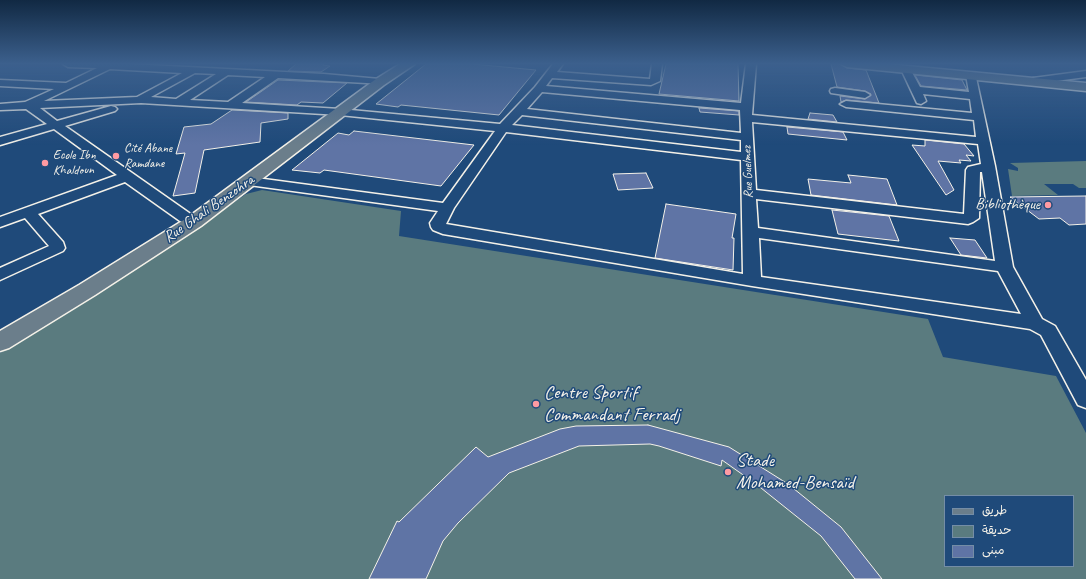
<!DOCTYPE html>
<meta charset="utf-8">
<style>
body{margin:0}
#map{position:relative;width:1086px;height:579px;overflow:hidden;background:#1f4a7a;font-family:Caveat,"Playpen Sans Arabic",sans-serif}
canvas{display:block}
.legend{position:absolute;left:944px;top:495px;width:130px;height:72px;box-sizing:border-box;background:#1f4a7a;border:1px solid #748da6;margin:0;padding:5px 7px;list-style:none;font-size:12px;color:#f4f1e8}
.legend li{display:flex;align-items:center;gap:8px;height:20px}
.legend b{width:20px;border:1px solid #748da6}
</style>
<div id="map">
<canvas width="1086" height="579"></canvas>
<ul class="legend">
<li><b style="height:5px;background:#6b7e8b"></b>طريق</li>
<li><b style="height:11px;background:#5a7b7f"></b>حديقة</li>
<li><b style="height:11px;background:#5f74a5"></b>مبنى</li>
</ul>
</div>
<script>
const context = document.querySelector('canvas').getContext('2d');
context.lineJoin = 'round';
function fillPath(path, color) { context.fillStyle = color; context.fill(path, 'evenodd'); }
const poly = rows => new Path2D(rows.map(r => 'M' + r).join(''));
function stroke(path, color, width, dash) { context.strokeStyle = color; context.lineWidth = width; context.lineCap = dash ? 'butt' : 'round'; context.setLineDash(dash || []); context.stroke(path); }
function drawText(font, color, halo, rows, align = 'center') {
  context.font = font + ' Caveat,sans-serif'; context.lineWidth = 3; context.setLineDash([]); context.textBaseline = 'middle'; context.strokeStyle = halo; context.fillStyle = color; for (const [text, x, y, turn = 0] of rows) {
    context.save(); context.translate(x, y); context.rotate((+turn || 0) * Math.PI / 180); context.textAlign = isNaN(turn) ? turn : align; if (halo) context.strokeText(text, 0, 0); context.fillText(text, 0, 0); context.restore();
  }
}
const green = poly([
 [1086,161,1086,188,1079,188,1073,184,1044,184,1058,195,1012,196,1008,169,1018,171,1018,168,1010,163],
 [262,190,401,211,399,236,928,319,943,357,1056,376,1086,433,1086,579,0,579,0,353,176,243,246,194],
 [945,496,1073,496,1073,566,945,566]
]);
const building = poly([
 [296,64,324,64,323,65,330,66,321,72,288,71,296,64],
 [426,64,473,64,536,70,499,115,401,105,398,107,376,104,426,64],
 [666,64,738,64,739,101,659,94,666,64],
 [831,64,840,64,847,68,866,70,879,103,846,100,841,102,840,96,865,99,871,94,865,91,837,87,831,64],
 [915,75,962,80,967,90,921,86,915,75],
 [278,80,347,83,323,103,301,102,297,105,246,102,278,80],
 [699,108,739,111,739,115,700,112,699,108],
 [232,110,288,113,288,119,261,123,260,142,204,150,195,193,173,196,185,153,176,154,184,127,211,124,232,110],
 [810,113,833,115,837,122,808,119,810,113],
 [787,127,843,132,847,140,788,134,787,127],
 [354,131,474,145,441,186,324,170,320,173,292,170,338,133,349,135,354,131],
 [925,140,964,144,974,156,966,155,971,161,959,160,961,163,938,161,954,190,946,195,912,145,925,146,925,140],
 [646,173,653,188,618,190,613,174,646,173],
 [848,175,887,179,897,205,811,195,808,179,851,183,848,175],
 [1086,196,1086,224,1069,225,1060,218,1039,219,1010,197,1086,196],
 [666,204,736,214,732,238,734,238,733,270,655,258,666,204],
 [832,210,889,216,899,241,838,234,832,210],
 [950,238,975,240,987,258,961,255,950,238],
 [648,425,729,447,788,484,841,527,882,579,855,579,821,536,756,484,722,460,721,466,659,446,650,444,579,446,509,473,458,523,443,541,426,579,369,579,397,521,399,522,476,447,488,457,560,429,576,426,648,425]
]);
const minor = poly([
 [63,64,130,64,324,74,380,79,385,82,384,84,278,78,242,103,340,109,500,124,535,87,553,64,563,64,557,72,650,79,652,64,662,64,660,81,651,85,552,78,546,86,741,103,746,64,756,64,752,115,976,137,974,120,846,107,840,104,846,101,972,113,970,99,923,94,926,101,921,104,917,103,901,69,906,66,909,67,920,87,969,92,966,75,967,73,975,73,995,166,1013,267,1042,319,1055,326,1086,380,1086,408,1078,405,1041,335,1030,329,752,286,443,234,433,230,431,227,430,223,438,211,249,185,244,184,242,181,244,178,249,177,443,203,495,131,340,115,141,103,40,108,57,121,111,106,115,107,117,109,115,111,65,126,202,222,199,225,194,227,180,221,125,182,38,214,63,242,65,248,63,251,0,280,0,268,49,246,25,218,0,227,0,217,117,175,54,129,0,145,0,137,47,124,26,109,0,110,0,104,25,102,54,89,0,86,0,80,66,83,97,68,68,67,63,64],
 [110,69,182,73,137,97,44,101,110,69],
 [195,73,216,74,176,99,151,97,195,73],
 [228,75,265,77,228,102,190,100,228,75],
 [542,92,740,110,741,133,527,109,542,92],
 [522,115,741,140,741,152,512,125,522,115],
 [752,122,978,144,981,164,968,167,966,170,964,214,756,190,752,122],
 [506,132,741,160,743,274,446,224,454,208,506,132],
 [980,172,982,172,995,261,758,228,756,199,968,224,973,222,979,218,980,172],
 [759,238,998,271,1021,314,761,277,759,238],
 [1086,71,1086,77,1033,84,1028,81,1033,78,1086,71],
 [835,88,865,92,870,95,865,98,831,93,830,91,831,89,835,88]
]);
const major = poly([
 [400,64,415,64,384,85,201,226,95,295,9,348,0,351,0,331,79,285,187,218,376,79,400,64],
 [841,64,887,64,1086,83,1086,91,847,67,841,64]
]);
const markers = [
 [116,156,4,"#ff9aa2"],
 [45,163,4,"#ff9aa2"],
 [1048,205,4,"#ff9aa2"],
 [536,404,4,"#ff9aa2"],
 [728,472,4,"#ff9aa2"]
];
const farPoinames = [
 ["Cité Abane",124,149],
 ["Ramdane",124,164],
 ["Ecole Ibn",53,156],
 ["Khaldoun",53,171]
];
const farStreetnames = [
 ["Rue Guelmez",748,172,-92]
];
const poiNames = [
 ["Bibliothèque",1040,205]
];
const streetNames = [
 ["Rue Ghali Benzohra",209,209,-35]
];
const nearPoinames = [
 ["Centre Sportif",544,393],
 ["Commandant Ferradj",544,415],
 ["Stade",736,461],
 ["Mohamed-Bensaïd",736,483]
];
fillPath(green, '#5a7b7f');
fillPath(building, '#5f74a5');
stroke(building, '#f4f1e8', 1);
stroke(minor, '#f4f1e8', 3);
stroke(major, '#f4f1e8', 3);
fillPath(minor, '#1f4a7a');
fillPath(major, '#6b7e8b');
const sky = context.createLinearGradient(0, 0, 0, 145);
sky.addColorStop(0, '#112943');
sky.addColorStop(0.44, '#3c608d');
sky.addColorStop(1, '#3c608d00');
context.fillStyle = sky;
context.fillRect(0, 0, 1086, 145);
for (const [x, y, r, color] of markers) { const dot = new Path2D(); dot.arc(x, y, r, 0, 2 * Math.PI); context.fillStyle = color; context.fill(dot); stroke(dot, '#1f4a7a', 1.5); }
drawText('13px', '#f4f1e8', '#1f4a7a', farPoinames, 'left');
drawText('13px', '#f4f1e8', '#1f4a7a', farStreetnames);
drawText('16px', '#f4f1e8', '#1f4a7a', poiNames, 'right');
drawText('16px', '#f4f1e8', '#1f4a7a', streetNames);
drawText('19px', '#f4f1e8', '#1f4a7a', nearPoinames, 'left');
</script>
